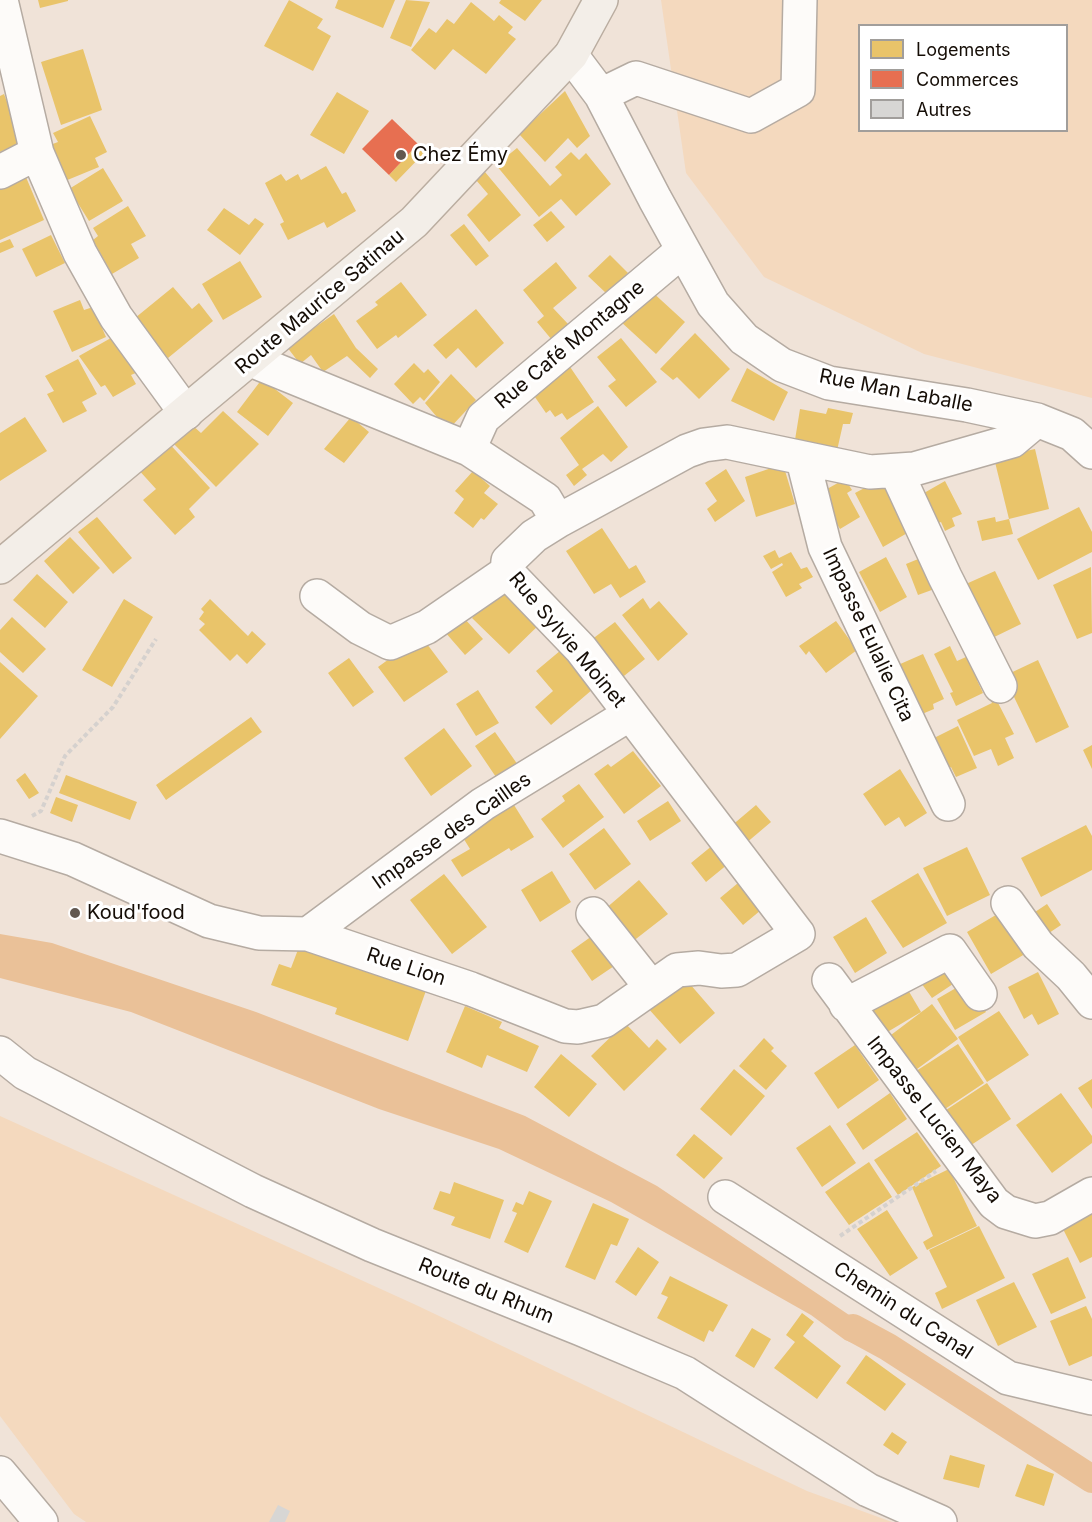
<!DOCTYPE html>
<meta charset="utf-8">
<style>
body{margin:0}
#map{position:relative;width:1092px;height:1522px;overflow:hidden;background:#f0e3d8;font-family:Inter,sans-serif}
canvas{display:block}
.legend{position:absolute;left:858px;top:24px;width:210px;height:108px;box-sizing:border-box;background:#fff;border:2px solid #a19e9b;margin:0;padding:8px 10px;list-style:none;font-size:18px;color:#150d06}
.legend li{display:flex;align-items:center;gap:12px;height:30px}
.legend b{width:30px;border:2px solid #a19e9b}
</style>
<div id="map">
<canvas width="1092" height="1522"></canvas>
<ul class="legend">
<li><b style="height:16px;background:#e9c46a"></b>Logements</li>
<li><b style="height:16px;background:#e76f51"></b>Commerces</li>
<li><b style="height:16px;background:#d7d6d4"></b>Autres</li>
</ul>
</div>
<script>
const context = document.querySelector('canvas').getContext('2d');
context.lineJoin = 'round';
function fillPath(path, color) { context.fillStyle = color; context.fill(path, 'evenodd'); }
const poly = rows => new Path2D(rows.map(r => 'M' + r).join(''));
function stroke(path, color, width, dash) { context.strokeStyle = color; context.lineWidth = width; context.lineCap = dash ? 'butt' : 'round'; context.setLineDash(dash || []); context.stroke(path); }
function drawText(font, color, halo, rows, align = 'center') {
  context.font = font + ' Inter,sans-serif'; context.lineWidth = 6; context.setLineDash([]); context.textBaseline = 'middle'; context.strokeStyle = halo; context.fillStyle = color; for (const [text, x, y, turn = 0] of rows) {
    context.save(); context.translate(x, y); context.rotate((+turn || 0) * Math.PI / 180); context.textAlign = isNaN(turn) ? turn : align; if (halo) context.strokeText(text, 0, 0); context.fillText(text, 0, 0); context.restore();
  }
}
const green = poly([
 [661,0,1092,0,1092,398,924,354,764,277,686,173],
 [860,26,1066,26,1066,130,860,130],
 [0,1116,416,1305,807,1491,892,1522,86,1522,74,1514,0,1416]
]);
const water = poly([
 [0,934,52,943,256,1012,525,1116,657,1186,864,1325,888,1347,864,1347,845,1340,811,1315,611,1202,499,1149,379,1109,131,1012,0,978]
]);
const homes = poly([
 [38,0,68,0,68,1,40,8],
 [289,0,323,19,317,28,331,36,313,71,264,46],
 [338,0,395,0,383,28,335,8],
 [406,0,430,2,411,47,390,38],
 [501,0,542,0,525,21,499,3],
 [471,2,494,21,499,15,513,27,508,33,516,39,486,74,453,49,435,70,411,50,429,28,436,33,447,19,454,24],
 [83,49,102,110,61,125,41,62],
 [565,91,590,136,577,148,568,138,545,162,519,134],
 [337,92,369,111,344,154,310,135],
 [4,94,22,142,0,152,0,96],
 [90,116,107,152,95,158,99,167,65,181,50,145,58,142,53,133],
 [418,144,425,152,396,182,389,175],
 [517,148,550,186,562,175,555,167,571,152,579,160,586,153,611,184,576,216,561,199,539,217,496,165],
 [326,166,342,194,346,192,356,211,327,228,324,222,288,240,280,224,284,222,265,183,281,174,286,181,298,174,301,180],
 [103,168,123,201,89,221,69,189],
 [23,170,44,220,0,240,0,181],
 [485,172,521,215,489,242,467,215,488,194,476,180],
 [128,206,146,236,131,244,139,258,112,274,93,240,98,236,93,228],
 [224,208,249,225,255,218,264,224,240,255,207,230],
 [551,211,565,227,547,242,533,225],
 [464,224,489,256,476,266,450,235],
 [51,235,65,263,36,277,22,249],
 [10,239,14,247,0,253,0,243],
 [610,255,628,273,607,294,588,276],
 [240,261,262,297,223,320,202,284],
 [556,262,577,288,553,308,569,325,552,340,537,322,544,316,523,290],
 [401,282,427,315,398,338,396,335,377,349,356,321,378,305,375,302],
 [173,287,192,309,199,303,213,321,168,358,135,318],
 [649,289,685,322,656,354,620,321],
 [80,300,84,310,93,307,106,337,72,352,53,311],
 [476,309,504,343,476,368,458,348,446,359,433,345],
 [334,314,356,348,378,369,370,378,347,356,323,372,311,355,300,364,287,347],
 [695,333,730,369,699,399,677,377,673,380,660,369],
 [118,334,138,372,131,375,136,384,113,397,105,385,101,387,79,356],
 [621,338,657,382,626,407,608,386,616,380,597,357],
 [78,359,97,394,82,402,87,411,63,423,47,394,54,391,45,376],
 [566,361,594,402,567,420,562,413,555,417,550,410,546,413,528,387],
 [414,363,424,373,428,369,440,382,424,401,420,397,413,404,394,384],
 [747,368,788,392,774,421,731,401],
 [451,374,476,400,448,430,425,403],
 [262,379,293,403,268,436,237,412],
 [598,406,628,447,611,462,603,454,582,469,587,475,574,486,566,475,579,465,560,438],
 [828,408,853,413,850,424,843,424,836,455,794,446,800,409,826,414],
 [223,411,259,444,216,487,174,444,184,436,181,432,191,424,201,433],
 [25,417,47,451,0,481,0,433],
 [351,417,369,432,344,463,324,449],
 [166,440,210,488,189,509,195,517,175,535,143,500,156,489,136,467],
 [1035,449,1049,509,1009,519,994,458],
 [783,464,795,504,756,517,745,477],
 [726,469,745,501,715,522,707,509,717,501,705,483],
 [473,471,490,486,484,493,498,504,484,520,481,518,473,528,454,513,464,499,455,491],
 [889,475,916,528,883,547,855,493],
 [845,479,852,490,847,493,860,517,840,529,818,494],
 [945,481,962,514,952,518,955,526,945,531,941,522,931,526,917,497],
 [1079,507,1092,532,1092,552,1038,580,1017,539],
 [97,517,132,558,113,574,78,532],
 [995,517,996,522,1009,519,1013,534,982,541,977,521],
 [602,528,629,569,636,565,646,582,620,598,611,584,594,594,566,551],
 [70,537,100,568,73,594,44,561],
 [775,550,779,558,791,552,801,569,807,567,813,577,799,584,802,588,786,597,772,572,783,565,782,563,771,569,763,556],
 [928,555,940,587,918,595,906,564],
 [886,557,907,597,880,612,859,572],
 [1091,567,1092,633,1077,639,1053,585],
 [995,571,1021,624,984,642,957,588],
 [37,574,68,602,45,628,13,600],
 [507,583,544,620,509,654,472,618],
 [643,598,650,609,659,601,688,634,658,661,622,615],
 [124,599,153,617,112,687,82,670],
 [210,599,248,636,252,631,266,644,247,664,237,654,230,661,199,630,205,624,199,619,204,612,201,609],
 [455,608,483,639,465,655,438,624],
 [12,617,46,649,23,673,0,652,0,630],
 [836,621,857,650,826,673,809,651,806,655,799,646],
 [615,622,645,659,619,680,587,643],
 [421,636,448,672,404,702,378,667],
 [567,645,600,683,551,725,535,707,553,691,536,671],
 [950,646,957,661,966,657,971,666,978,663,985,677,977,680,983,693,956,706,950,693,953,692,934,654],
 [923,654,944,699,933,704,934,709,922,714,898,665],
 [349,658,374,692,353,707,328,673],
 [1038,660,1069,727,1036,743,1004,676],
 [0,662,38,696,0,739],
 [478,690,499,723,476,736,456,704],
 [994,695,1014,734,1005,738,1014,758,998,766,991,749,974,756,957,720,992,703,989,697],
 [251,717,262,732,166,800,156,785],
 [958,726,977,768,956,777,951,767,944,772,928,741],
 [444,728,472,766,431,796,404,758],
 [495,732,520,768,500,783,475,746],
 [1092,745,1092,769,1083,750],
 [633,751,661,786,624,814,594,774,608,764,611,767],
 [900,769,927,813,905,827,899,817,885,826,863,794],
 [25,773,39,793,29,799,16,780],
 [66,775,137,802,130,820,59,793],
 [579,784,604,817,563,848,541,819,565,801,562,796],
 [56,797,78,805,72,822,50,813],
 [509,797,534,837,511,851,509,848,462,877,451,860,470,849,462,836],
 [668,801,681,821,650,841,637,821],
 [756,805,771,822,745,844,730,827],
 [1086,825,1092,836,1092,870,1041,897,1021,858],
 [604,828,631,864,595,890,569,854],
 [713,845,728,864,706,882,691,863],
 [967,847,990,895,947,916,923,868],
 [552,871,571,902,540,922,521,890],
 [918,873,947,923,903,948,871,901],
 [444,874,487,927,452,954,410,900],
 [639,880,668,914,632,942,605,909],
 [738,883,761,910,743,925,720,898],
 [1047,904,1061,925,1040,939,1026,918],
 [1006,909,1030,951,991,974,967,932],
 [866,917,887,953,855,973,833,937],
 [599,931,620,962,592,981,571,951],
 [299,947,355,968,358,959,428,985,408,1041,335,1014,337,1008,271,985,279,964,291,968],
 [947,956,962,978,932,998,916,976],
 [1038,972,1059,1014,1038,1025,1032,1014,1024,1019,1008,987],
 [683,976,715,1013,680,1044,647,1007],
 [901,978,921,1012,874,1040,857,1012],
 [968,981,986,1012,955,1030,937,999],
 [932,1004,958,1039,913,1072,887,1038],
 [465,1006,502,1022,499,1028,539,1046,527,1072,487,1055,482,1068,446,1052],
 [999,1011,1029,1055,987,1082,958,1037],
 [625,1023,649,1048,657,1039,667,1049,624,1091,591,1056],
 [764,1038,774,1048,771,1051,787,1066,766,1090,739,1066],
 [958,1044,984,1083,939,1113,913,1073],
 [855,1045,879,1080,838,1109,814,1073],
 [561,1054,597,1084,569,1117,534,1087],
 [734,1069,765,1096,731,1136,700,1109],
 [1092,1079,1092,1109,1078,1088],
 [987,1083,1011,1119,965,1149,940,1114],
 [890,1093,907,1119,863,1150,846,1124],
 [1061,1093,1092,1136,1092,1143,1052,1173,1016,1125],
 [830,1125,856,1163,822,1187,796,1148],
 [917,1132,941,1166,898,1195,874,1160],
 [694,1134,723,1158,704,1179,676,1155],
 [869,1162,892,1197,849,1225,825,1192],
 [949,1169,977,1226,927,1250,923,1242,933,1236,912,1187],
 [454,1182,504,1200,490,1239,451,1225,455,1217,433,1209,440,1191,450,1194],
 [529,1191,552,1201,528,1253,504,1242,517,1213,512,1211,516,1202,523,1205],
 [593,1203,629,1219,617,1246,611,1244,595,1280,565,1267],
 [1092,1206,1092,1257,1080,1263,1060,1223],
 [887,1210,918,1258,890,1276,857,1229],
 [979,1226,1005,1278,942,1309,935,1293,947,1287,929,1250],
 [638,1247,659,1262,636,1296,615,1282],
 [1068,1257,1086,1298,1051,1314,1032,1274],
 [670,1276,728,1305,713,1332,709,1330,704,1342,657,1318,668,1297,661,1294],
 [1014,1282,1037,1327,998,1346,976,1300],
 [1086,1306,1092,1319,1092,1356,1069,1366,1050,1321],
 [802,1313,814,1322,803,1336,841,1366,817,1399,774,1368,795,1342,786,1335],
 [752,1328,771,1339,754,1368,735,1356],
 [866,1355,906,1384,885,1411,846,1383],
 [892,1432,907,1442,898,1455,883,1445],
 [950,1455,985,1465,979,1488,943,1479],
 [1027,1464,1054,1474,1044,1506,1015,1496]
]);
const shops = poly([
 [392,119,418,144,389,175,362,149]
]);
const canal = poly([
 [853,1328,888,1347,1092,1479]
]);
const building = poly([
 [278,1505,290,1511,285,1522,269,1522]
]);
const path = poly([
 [32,816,41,811,65,756,113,707,156,639],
 [840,1236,936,1171]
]);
const minor = poly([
 [1,0,37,153,80,253,116,317,186,413],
 [571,55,601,95,655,199,713,304,744,339,782,365,829,383,967,405,1037,420,1072,434,1092,452],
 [601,95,636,78,751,116,798,90,800,0],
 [0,172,37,153],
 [469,449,483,418,683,250],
 [803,460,825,547,948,804],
 [896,471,945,577,1000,686],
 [558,521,687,451,704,445,727,442,870,472,914,469,1012,441,1037,420],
 [317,596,360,628,390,643,427,627,507,572],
 [0,836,73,859,209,921,259,933,308,934,471,989,565,1026,578,1027,604,1021,677,970,699,968,721,971,737,970,798,934,581,649,507,572,508,561,534,536,558,521,545,499,469,449,251,360],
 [1008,903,1038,945,1071,976,1092,1002],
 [593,914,651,987],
 [308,934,483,804,630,714],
 [829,980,994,1203,1006,1212,1035,1221,1050,1218,1092,1194],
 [846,1005,950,951,980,994],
 [0,1053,25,1073,253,1191,372,1245,581,1329,685,1373,868,1490,940,1522],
 [725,1197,1008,1378,1092,1398],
 [0,1473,41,1522]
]);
const major = poly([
 [0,567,414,222,571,55,601,0]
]);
const markers = [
 [401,155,6,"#625850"],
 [75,913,6,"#625850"]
];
const poiNames = [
 ["Chez Émy",413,155],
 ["Koud'food",87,913]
];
const streetNames = [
 ["Route Maurice Satinau",320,302,-40],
 ["Rue Café Montagne",570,345,-40],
 ["Rue Man Laballe",896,391,11],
 ["Impasse Eulalie Cita",868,635,65],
 ["Rue Sylvie Moinet",567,640,50],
 ["Impasse des Cailles",452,831,-35],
 ["Rue Lion",406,967,18],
 ["Impasse Lucien Maya",934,1120,52],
 ["Route du Rhum",486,1291,22],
 ["Chemin du Canal",903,1311,33]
];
fillPath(green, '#f4d9be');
fillPath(water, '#eac198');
fillPath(homes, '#e9c46a');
fillPath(shops, '#e76f51');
stroke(canal, '#eac198', 28);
fillPath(building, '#d7d6d4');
stroke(minor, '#b5aba2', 36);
stroke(major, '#baada0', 36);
stroke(path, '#d5d1ce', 4, [4.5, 3]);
stroke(minor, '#fdfbf9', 33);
stroke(major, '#f3eee8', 33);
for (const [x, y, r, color] of markers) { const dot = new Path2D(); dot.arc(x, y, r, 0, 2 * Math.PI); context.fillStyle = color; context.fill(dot); stroke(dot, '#fff', 2); }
drawText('20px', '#150d06', '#fff', poiNames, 'left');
drawText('20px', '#150d06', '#fff', streetNames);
</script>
